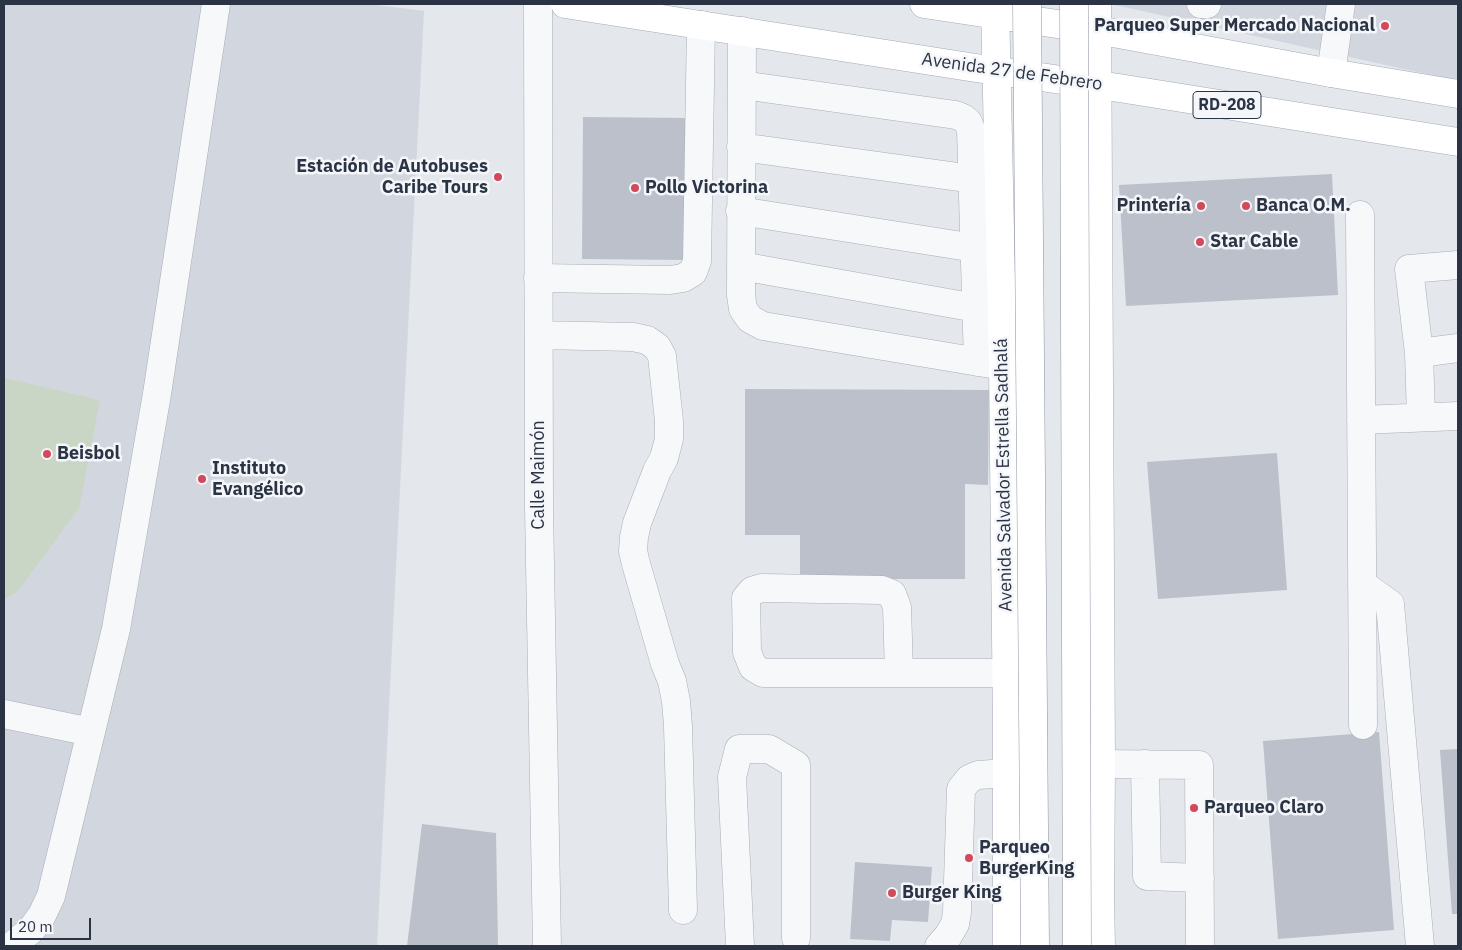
<!DOCTYPE html>
<meta charset="utf-8">
<style>
body{margin:0}
#map{position:relative;width:1462px;height:950px;overflow:hidden;background:#e4e7ec;font-family:"IBM Plex Sans",sans-serif}
canvas{display:block}
.frame{position:absolute;inset:0;border:5px solid #2b3445;pointer-events:none}
.scale{position:absolute;left:10px;top:918px;width:81px;height:22px;box-sizing:border-box;border:2px solid #2b3445;border-top:0;padding-left:6px;font-size:15px;line-height:18px;white-space:nowrap;color:#2b3445;-webkit-text-stroke:4px #f4f6f9;paint-order:stroke}
</style>
<div id="map">
<canvas width="1462" height="950"></canvas>
<div class="frame"></div>
<div class="scale">20 m</div>
</div>
<script>
const context = document.querySelector('canvas').getContext('2d');
context.lineJoin = 'round';
function fillPath(path, color) { context.fillStyle = color; context.fill(path, 'evenodd'); }
const poly = rows => new Path2D(rows.map(r => 'M' + r).join(''));
function stroke(path, color, width, dash) { context.strokeStyle = color; context.lineWidth = width; context.lineCap = dash ? 'butt' : 'round'; context.setLineDash(dash || []); context.stroke(path); }
function drawText(font, color, halo, rows, align = 'center') {
  context.font = font + ' "IBM Plex Sans",sans-serif'; context.lineWidth = 5; context.setLineDash([]); context.textBaseline = 'middle'; context.strokeStyle = halo; context.fillStyle = color; for (const [text, x, y, turn = 0] of rows) {
    context.save(); context.translate(x, y); context.rotate((+turn || 0) * Math.PI / 180); context.textAlign = isNaN(turn) ? turn : align; if (halo) context.strokeText(text, 0, 0); context.fillText(text, 0, 0); context.restore();
  }
}
const built = poly([
 [4,4,369,4,424,11,377,946,4,946],
 [1115,4,1458,4,1458,81,1115,5]
]);
const green = poly([
 [4,378,100,400,79,508,17,592,4,599]
]);
const building = poly([
 [583,117,688,118,687,260,582,259],
 [1332,174,1338,295,1126,306,1119,185],
 [745,389,989,390,988,485,965,484,965,579,800,579,800,535,745,535],
 [1277,453,1287,590,1158,599,1147,462],
 [1379,732,1394,930,1278,939,1263,741],
 [1458,749,1458,914,1452,914,1440,750],
 [422,824,496,833,498,946,407,946],
 [855,862,932,867,928,922,892,920,890,941,850,939]
]);
const minor = poly([
 [538,4,539,509,547,946],
 [1201,4,1207,4],
 [742,31,741,295,743,309,750,319,763,326,1003,366],
 [1331,73,1341,4],
 [742,85,956,115,963,118,968,122,971,130,978,362],
 [741,147,973,179],
 [740,211,975,248],
 [1360,215,1363,725],
 [741,266,976,308],
 [538,278,670,280,683,278,693,272,697,261,701,25],
 [539,335,633,337,647,340,657,347,662,356,669,421,669,439,664,458,657,471,637,523,634,537,633,551,636,564,665,664,672,681,676,701,678,726,683,910],
 [1419,353,1458,348],
 [1421,417,1419,353,1409,269,1458,265],
 [1361,420,1458,416],
 [1362,584,1390,604,1420,946],
 [899,673,897,607,892,594,882,590,762,588,752,591,746,598,747,652,753,667,763,673,1007,673],
 [4,714,91,732],
 [1101,764,1199,765,1200,946],
 [1145,764,1147,876,1200,878],
 [12,946,32,929,42,915,51,896,116,629,157,394,216,4],
 [740,946,732,777,739,749,769,749,796,765,796,938],
 [939,946,948,936,955,924,957,912,961,789,969,779,978,775,1007,773]
]);
const major = poly([
 [565,4,976,68,1119,88,1458,142],
 [924,4,1097,30,1331,73,1458,94],
 [995,4,1003,366,1007,723,1007,946],
 [1097,4,1101,764,1100,900,1101,946]
]);
const highwayBridge = poly([
 [1027,4,1035,946],
 [1074,4,1077,946]
]);
const markers = [
 [1385,26,5,"#d1495b"],
 [498,177,5,"#d1495b"],
 [635,188,5,"#d1495b"],
 [1201,206,5,"#d1495b"],
 [1246,206,5,"#d1495b"],
 [1200,242,5,"#d1495b"],
 [47,454,5,"#d1495b"],
 [202,479,5,"#d1495b"],
 [1194,808,5,"#d1495b"],
 [969,858,5,"#d1495b"],
 [892,893,5,"#d1495b"]
];
const shields = [
 [1227,105,68]
];
const shieldNames = [
 ["RD-208",1227,105]
];
const poiNames = [
 ["Parqueo Super Mercado Nacional",1375,26,"right"],
 ["Estación de Autobuses",488,167,"right"],
 ["Caribe Tours",488,188,"right"],
 ["Pollo Victorina",645,188],
 ["Printería",1191,206,"right"],
 ["Banca O.M.",1256,206],
 ["Star Cable",1210,242],
 ["Beisbol",57,454],
 ["Instituto",212,469],
 ["Evangélico",212,490],
 ["Parqueo Claro",1204,808],
 ["Parqueo",979,848],
 ["BurgerKing",979,869],
 ["Burger King",902,893]
];
const streetNames = [
 ["Avenida 27 de Febrero",1012,72,8],
 ["Calle Maimón",539,475,-90],
 ["Avenida Salvador Estrella Sadhalá",1004,475,-91]
];
fillPath(built, '#d2d6de');
fillPath(green, '#c9d6c5');
fillPath(building, '#bbc0ca');
stroke(minor, '#a9aeb7', 29);
stroke(major, '#a3abb8', 29);
stroke(minor, '#f7f8fa', 28);
stroke(major, '#fff', 28);
stroke(highwayBridge, '#8b94a3', 29, []);
stroke(highwayBridge, '#fff', 28);
for (const [x, y, r, color] of markers) { const dot = new Path2D(); dot.arc(x, y, r, 0, 2 * Math.PI); context.fillStyle = color; context.fill(dot); stroke(dot, '#f4f6f9', 2); }
for (const [x, y, w] of shields) { const box = new Path2D(); box.roundRect(x - w / 2, y - 13.5, w, 27, 4); context.fillStyle = '#f4f6f9'; context.fill(box); stroke(box, '#2b3445', 1); }
drawText('bold 16px', '#2b3445', null, shieldNames);
drawText('bold 18px', '#2b3445', '#f4f6f9', poiNames, 'left');
drawText('18px', '#2b3445', '#f4f6f9', streetNames);
</script>
